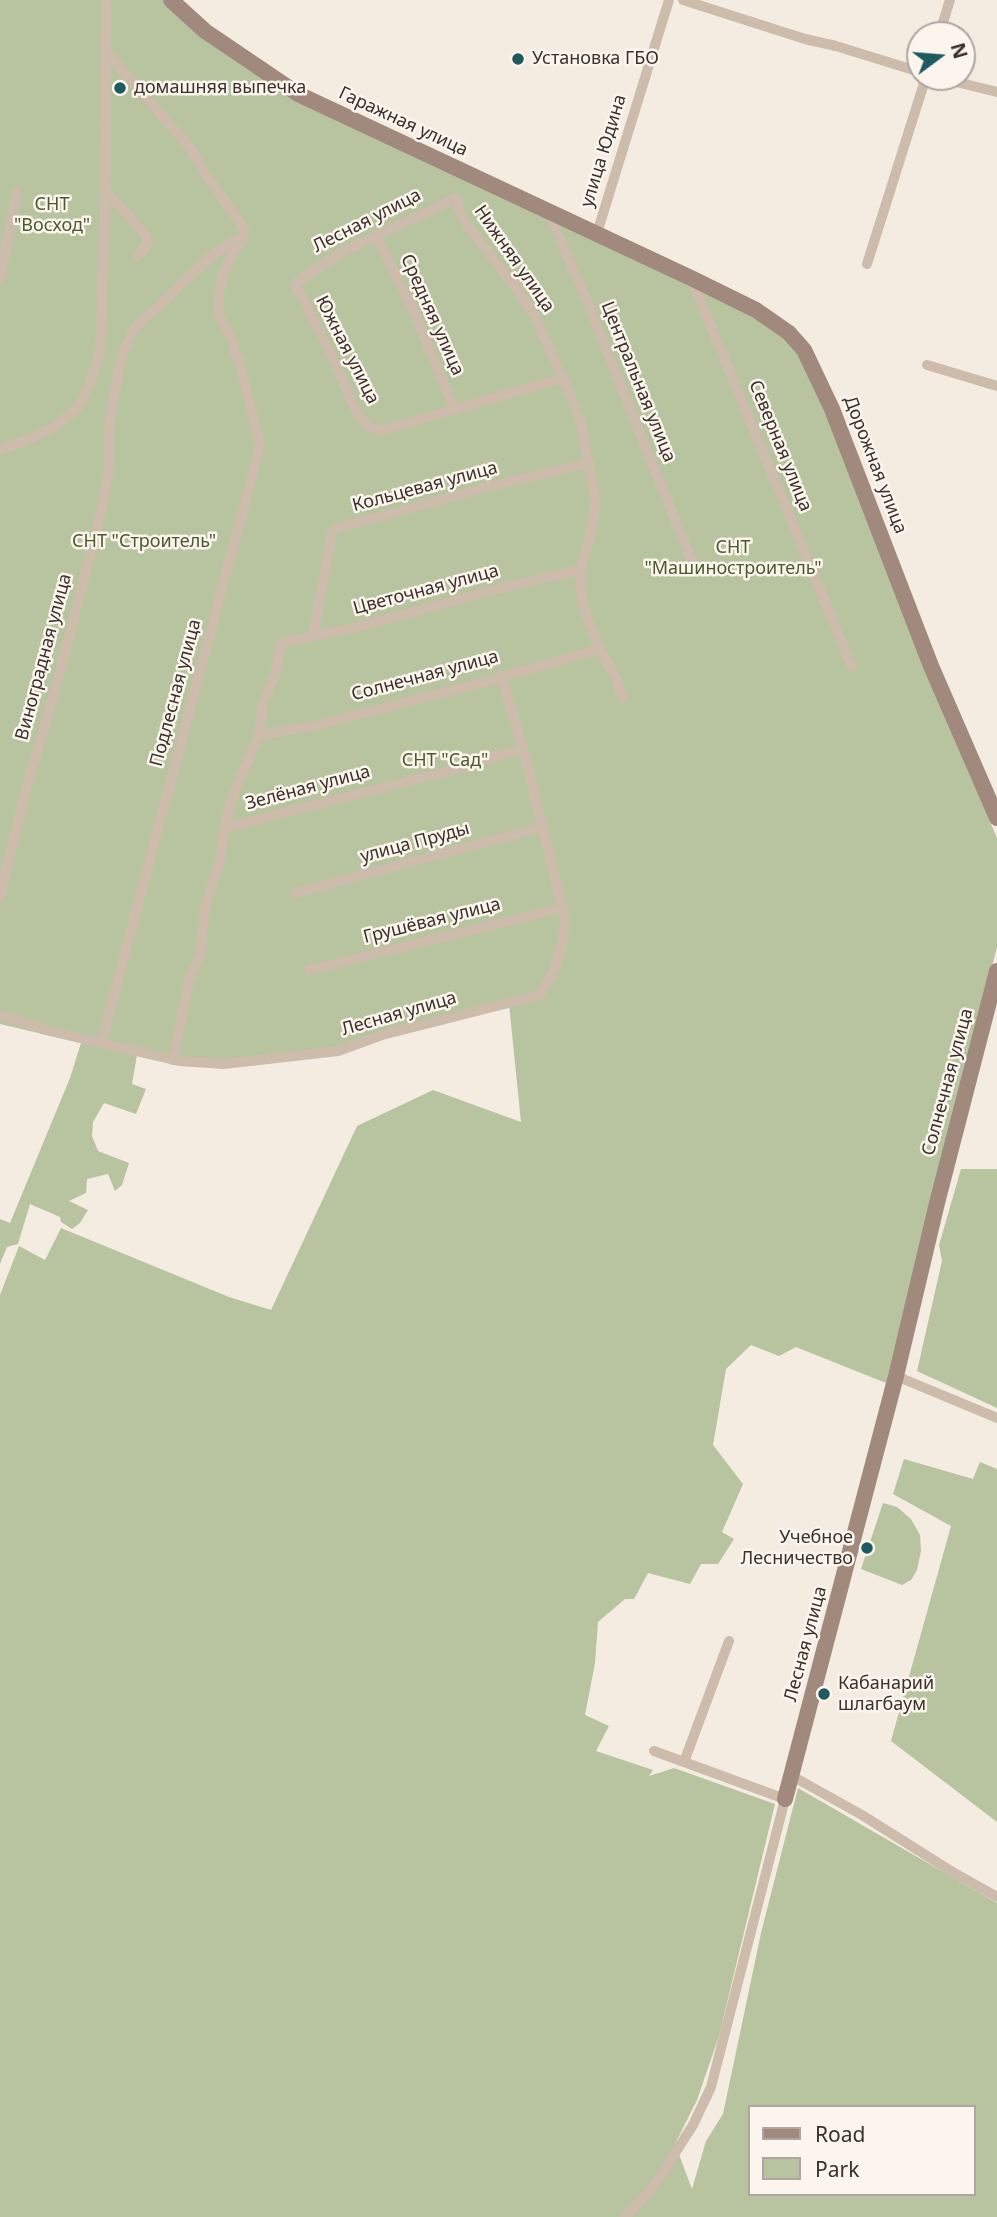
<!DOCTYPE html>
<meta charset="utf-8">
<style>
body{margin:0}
#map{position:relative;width:997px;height:2217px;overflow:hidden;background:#f4ebe1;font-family:"Noto Sans",sans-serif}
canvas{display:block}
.legend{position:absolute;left:748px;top:2105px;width:228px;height:91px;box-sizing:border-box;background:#fbf5ee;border:2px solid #aea6a0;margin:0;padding:9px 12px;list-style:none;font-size:21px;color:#3b302b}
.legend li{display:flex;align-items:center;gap:14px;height:35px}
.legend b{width:35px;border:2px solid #aea6a0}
.north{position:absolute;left:906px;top:21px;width:70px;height:70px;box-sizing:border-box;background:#fbf5ee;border:2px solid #aea6a0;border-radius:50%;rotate:74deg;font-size:19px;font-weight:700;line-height:28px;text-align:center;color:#3b302b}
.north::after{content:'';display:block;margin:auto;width:24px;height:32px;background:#1f5a5e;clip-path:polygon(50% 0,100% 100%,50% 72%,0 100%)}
</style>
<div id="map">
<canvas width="997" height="2217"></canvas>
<ul class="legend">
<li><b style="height:9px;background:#a18a7d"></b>Road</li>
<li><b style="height:19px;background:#b8c4a0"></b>Park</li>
</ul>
<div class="north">N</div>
</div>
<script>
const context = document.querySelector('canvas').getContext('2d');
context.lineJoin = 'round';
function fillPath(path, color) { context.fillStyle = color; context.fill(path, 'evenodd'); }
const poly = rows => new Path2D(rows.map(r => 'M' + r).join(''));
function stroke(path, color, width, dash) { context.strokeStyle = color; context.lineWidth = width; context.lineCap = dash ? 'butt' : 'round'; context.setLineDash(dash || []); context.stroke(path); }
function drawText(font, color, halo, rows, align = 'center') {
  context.font = font + ' "Noto Sans",sans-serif'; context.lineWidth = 5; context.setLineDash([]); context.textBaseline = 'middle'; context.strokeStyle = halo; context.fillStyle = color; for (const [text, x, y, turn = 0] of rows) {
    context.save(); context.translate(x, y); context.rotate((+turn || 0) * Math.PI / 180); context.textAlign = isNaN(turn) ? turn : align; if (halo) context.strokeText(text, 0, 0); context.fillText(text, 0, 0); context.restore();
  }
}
const green = poly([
 [0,0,171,0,298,94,597,233,798,341,945,717,997,838,997,947,886,1383,796,1347,779,1356,751,1345,726,1369,713,1445,743,1484,722,1532,734,1539,718,1564,701,1564,690,1584,648,1573,634,1599,625,1599,598,1622,595,1663,585,1715,609,1726,596,1751,653,1770,649,1776,674,1768,775,1804,719,2036,697,2100,675,2144,692,2189,706,2141,723,2114,761,1933,798,1788,997,1903,997,2217,0,2217,0,1295,19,1246,45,1260,61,1228,229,1297,271,1310,357,1126,433,1090,521,1122,509,1004,338,1051,267,1061,179,1061,0,1015],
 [750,2107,974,2107,974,2194,750,2194],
 [0,1017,137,1055,132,1084,146,1089,136,1114,104,1103,93,1122,92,1136,98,1151,129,1163,122,1185,115,1191,108,1174,87,1179,86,1193,69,1201,88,1210,80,1223,72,1229,61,1222,60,1217,30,1204,18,1244,7,1247,0,1264,0,1219,10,1223,70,1078,81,1043,0,1024],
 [961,1169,997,1169,997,1408,917,1371,942,1261,939,1245],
 [904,1459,973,1479,980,1462,997,1469,997,1822,891,1741,951,1526,893,1494],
 [883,1503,897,1507,911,1519,920,1535,921,1551,917,1570,911,1580,902,1585,861,1569]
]);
const street = poly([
 [683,0,805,39,836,46,920,72],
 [939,35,950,0],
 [106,51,192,150,204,172,244,228,243,239,233,253,223,275,219,296,219,315,235,346],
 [936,77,997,92],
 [105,191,146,235,148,243,138,256],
 [547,209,584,294,695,569],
 [597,233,669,0],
 [376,235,416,317,455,410],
 [867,264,926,77],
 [691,278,852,667],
 [0,280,17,192],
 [927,365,997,386],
 [376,429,367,425,356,411,331,354,296,286,298,281,344,251,456,198,459,210,470,229,516,288,536,319,571,396,581,424,596,502,589,541,580,570,581,592,585,613,600,649,616,678,622,698],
 [383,430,563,378],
 [0,450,37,436,58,424,79,407,90,383,100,351,105,216,106,0],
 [313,636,332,533,338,528,496,485,590,463],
 [259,735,315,726,484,682,600,649],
 [224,828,452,770,523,748],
 [296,893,542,827],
 [0,897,25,793,55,691,103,504,109,469,109,424,121,358,134,329,211,256,243,236],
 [309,970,563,908],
 [0,1015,46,1030,179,1061,224,1064,338,1051,382,1035,540,995,554,971,563,941,565,918,523,748,501,676],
 [101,1043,260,446,239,358,234,353],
 [173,1060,189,981,200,954,205,907,220,861,224,828,233,795,259,735,263,702,275,675,281,643,358,627,501,588,580,570],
 [896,1376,997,1418],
 [684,1762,729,1641],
 [792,1776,862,1815,951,1871,997,1897],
 [625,2217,654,2186,693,2125,711,2087,785,1799,654,1751]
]);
const secondary = poly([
 [171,0,205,31,298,94,691,278,756,310,789,333,804,350,832,409,931,666,997,818],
 [785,1799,896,1376,937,1203,997,971]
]);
const markers = [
 [518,59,7,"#1f5a5e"],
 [120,88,7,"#1f5a5e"],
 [867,1548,7,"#1f5a5e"],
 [824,1694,7,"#1f5a5e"]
];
const poiNames = [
 ["Установка ГБО",532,59],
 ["домашняя выпечка",134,88],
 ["Учебное",853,1538,"right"],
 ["Лесничество",853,1559,"right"],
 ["Кабанарий",838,1684],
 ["шлагбаум",838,1705]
];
const streetNames = [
 ["Гаражная улица",403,122,25],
 ["улица Юдина",604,151,-73],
 ["Лесная улица",367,221,-27],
 ["Нижняя улица",514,259,55],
 ["Средняя улица",432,315,66],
 ["Южная улица",347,350,63],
 ["Центральная улица",638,382,68],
 ["Северная улица",780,446,68],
 ["Дорожная улица",875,465,69],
 ["Кольцевая улица",425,487,-15],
 ["Цветочная улица",426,590,-15],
 ["Виноградная улица",44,657,-75],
 ["Солнечная улица",425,676,-15],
 ["Подлесная улица",176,693,-75],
 ["Зелёная улица",308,788,-15],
 ["улица Пруды",415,843,-15],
 ["Грушёвая улица",432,921,-14],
 ["Лесная улица",399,1014,-16],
 ["Солнечная улица",948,1082,-75],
 ["Лесная улица",806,1644,-75]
];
const parkNames = [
 ["СНТ",52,205],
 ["\"Восход\"",52,226],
 ["СНТ \"Строитель\"",144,542],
 ["СНТ",733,548],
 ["\"Машиностроитель\"",733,569],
 ["СНТ \"Сад\"",445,761]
];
fillPath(green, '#b8c4a0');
stroke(street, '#cdbbac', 10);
stroke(secondary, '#a18a7d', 16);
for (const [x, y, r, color] of markers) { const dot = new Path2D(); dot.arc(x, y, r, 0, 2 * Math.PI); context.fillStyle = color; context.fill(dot); stroke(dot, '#fbf5ee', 2.5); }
drawText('18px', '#3b302b', '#fbf5ee', poiNames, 'left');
drawText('18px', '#3b302b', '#fbf5ee', streetNames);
drawText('18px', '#4a5a2e', '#fbf5ee', parkNames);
</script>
